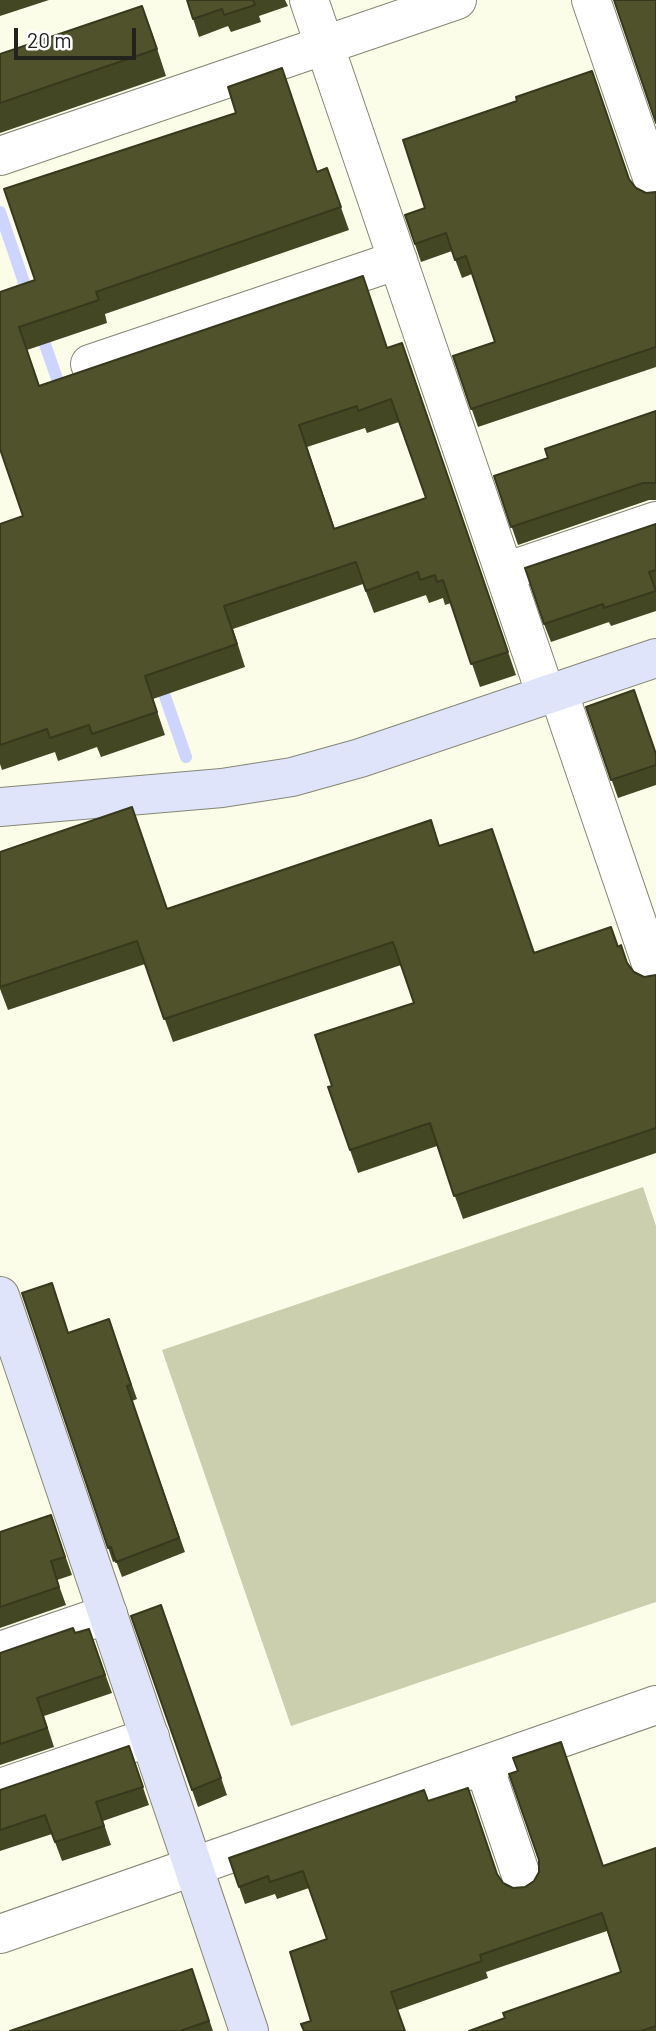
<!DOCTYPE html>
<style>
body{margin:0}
#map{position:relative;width:656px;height:2031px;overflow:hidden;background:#fbfde9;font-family:Barlow,sans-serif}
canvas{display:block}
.scale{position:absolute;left:14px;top:28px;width:122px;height:32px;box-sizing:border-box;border:4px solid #22231c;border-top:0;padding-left:9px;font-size:21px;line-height:24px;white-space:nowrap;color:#22231c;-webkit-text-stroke:5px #fff;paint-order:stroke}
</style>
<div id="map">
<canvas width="656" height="2031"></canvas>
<div class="scale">20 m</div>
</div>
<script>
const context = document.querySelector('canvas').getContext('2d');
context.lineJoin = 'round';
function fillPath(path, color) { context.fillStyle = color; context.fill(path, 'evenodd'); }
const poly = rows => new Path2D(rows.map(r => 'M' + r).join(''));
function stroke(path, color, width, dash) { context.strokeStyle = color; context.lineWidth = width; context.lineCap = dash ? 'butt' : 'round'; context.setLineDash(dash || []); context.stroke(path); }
const green = poly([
 [643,1187,656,1226,656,1602,291,1726,162,1350]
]);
const stream = poly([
 [0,212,30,300],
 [40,330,63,396],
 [160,682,186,757]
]);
const street = poly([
 [309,0,546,695],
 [591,0,656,189],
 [0,156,457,0],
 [90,364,398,260],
 [505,572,656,521],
 [558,691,656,978],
 [0,1651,108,1614],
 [484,1766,524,1884],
 [0,1788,150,1737],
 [0,1934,656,1705]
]);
const secondary = poly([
 [0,807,222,788,292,777,360,758,656,658],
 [0,1296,249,2031]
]);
const wall = poly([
 [0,0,49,0,0,16],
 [187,0,285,0,288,6,259,16,261,22,231,32,228,26,199,37],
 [152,33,166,76,0,133,0,54],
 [282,68,317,172,327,168,349,230,105,314,107,323,27,350,39,386,363,276,387,348,410,365,516,675,480,687,451,603,445,605,443,598,429,603,426,595,374,613,363,584,233,629,245,667,153,699,165,735,101,757,97,747,58,761,55,752,2,770,0,764,0,524,23,516,0,292,35,280,236,113],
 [399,422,426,498,335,529,307,447,365,428,367,433],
 [630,180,636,188,646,193,656,192,656,367,478,427,453,356,495,342,472,274,462,278,452,251,421,262,405,215],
 [656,411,656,500,649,500,518,545,494,476,548,458],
 [656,524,656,611,611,626,609,622,551,642,544,624],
 [586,707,656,752,656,785,618,798],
 [132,807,167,909,440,846,535,952,618,947,634,972,644,977,656,975,656,1153,463,1219,437,1146,358,1173,350,1150,332,1086,414,1003,401,965,173,1042,145,964,8,1010,0,989,0,852],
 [22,1293,69,1333,109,1319,137,1399,132,1401,185,1552,122,1577,116,1561,113,1562],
 [51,1515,72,1575,57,1580,66,1605,0,1628,0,1532],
 [161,1605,227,1795,198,1807,131,1616],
 [89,1629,112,1693,44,1716,54,1747,0,1765,0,1653,75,1633],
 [129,1746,149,1805,103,1821,111,1845,62,1861,52,1834,0,1851,0,1790],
 [428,1801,498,1876,503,1883,513,1888,525,1887,604,1866,656,1848,656,2031,469,2031,505,2018,621,1972,607,1931,486,1972,488,1978,398,2010,311,2021,327,1939,309,1888,277,1899,275,1894,245,1904,229,1858],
 [192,1969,213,2031,10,2031]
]);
const building = poly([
 [187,0,253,0,255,5,224,15,222,9,193,19,187,0],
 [614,0,656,0,656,123,614,0],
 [142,6,157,49,0,103,0,54,142,6],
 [282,68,317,172,327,168,341,207,96,292,99,300,19,327,39,386,363,276,387,348,402,343,508,652,471,664,443,580,437,582,435,575,420,580,418,572,366,591,356,562,224,606,237,644,145,676,157,712,92,734,89,725,50,738,47,729,0,745,0,524,23,516,0,449,0,292,35,280,4,189,236,113,228,87,282,68],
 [391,399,426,498,334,529,299,425,357,406,358,411,391,399],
 [592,71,629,179,636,188,646,193,656,192,656,347,471,409,453,356,495,342,466,256,455,260,446,233,415,244,405,215,425,208,403,140,517,101,516,97,592,71],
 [656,411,656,483,643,483,511,527,494,476,548,458,545,449,656,411],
 [656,524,656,570,649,572,656,591,604,608,603,604,544,624,525,568,656,524],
 [634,690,656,754,656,765,611,780,586,707,634,690],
 [132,807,167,909,431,820,439,846,492,829,534,953,611,927,618,947,621,945,627,963,634,972,644,977,656,975,656,1128,454,1196,430,1123,350,1150,328,1087,332,1086,315,1035,414,1003,393,942,164,1019,137,941,0,987,0,852,132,807],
 [52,1283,68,1333,109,1319,131,1385,127,1386,179,1538,116,1562,111,1547,108,1548,22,1293,52,1283],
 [51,1515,65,1557,51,1561,59,1587,0,1607,0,1532,51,1515],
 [161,1605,221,1778,192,1790,131,1616,161,1605],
 [73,1628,75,1633,89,1629,105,1675,37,1698,47,1728,0,1744,0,1653,73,1628],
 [561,1742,603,1866,656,1848,656,2026,641,2031,469,2031,505,2018,503,2013,621,1972,602,1913,480,1955,482,1961,391,1992,405,2031,304,2031,301,2024,311,2021,290,1952,327,1939,303,1871,270,1882,268,1876,239,1887,229,1858,424,1790,428,1801,468,1788,497,1874,503,1883,513,1888,525,1887,534,1881,539,1872,539,1860,509,1774,518,1771,513,1758,561,1742],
 [129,1746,143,1787,96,1802,104,1826,55,1842,45,1815,0,1830,0,1790,129,1746],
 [192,1969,209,2021,180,2031,10,2031,192,1969]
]);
fillPath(green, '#cccfad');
stroke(stream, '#ccd4ff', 12);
stroke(street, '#858774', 40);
stroke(secondary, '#858774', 40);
stroke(street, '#fff', 38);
stroke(secondary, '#e0e4fb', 38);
fillPath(wall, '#444724');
fillPath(building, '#4f522a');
stroke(building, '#37391d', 2);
</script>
